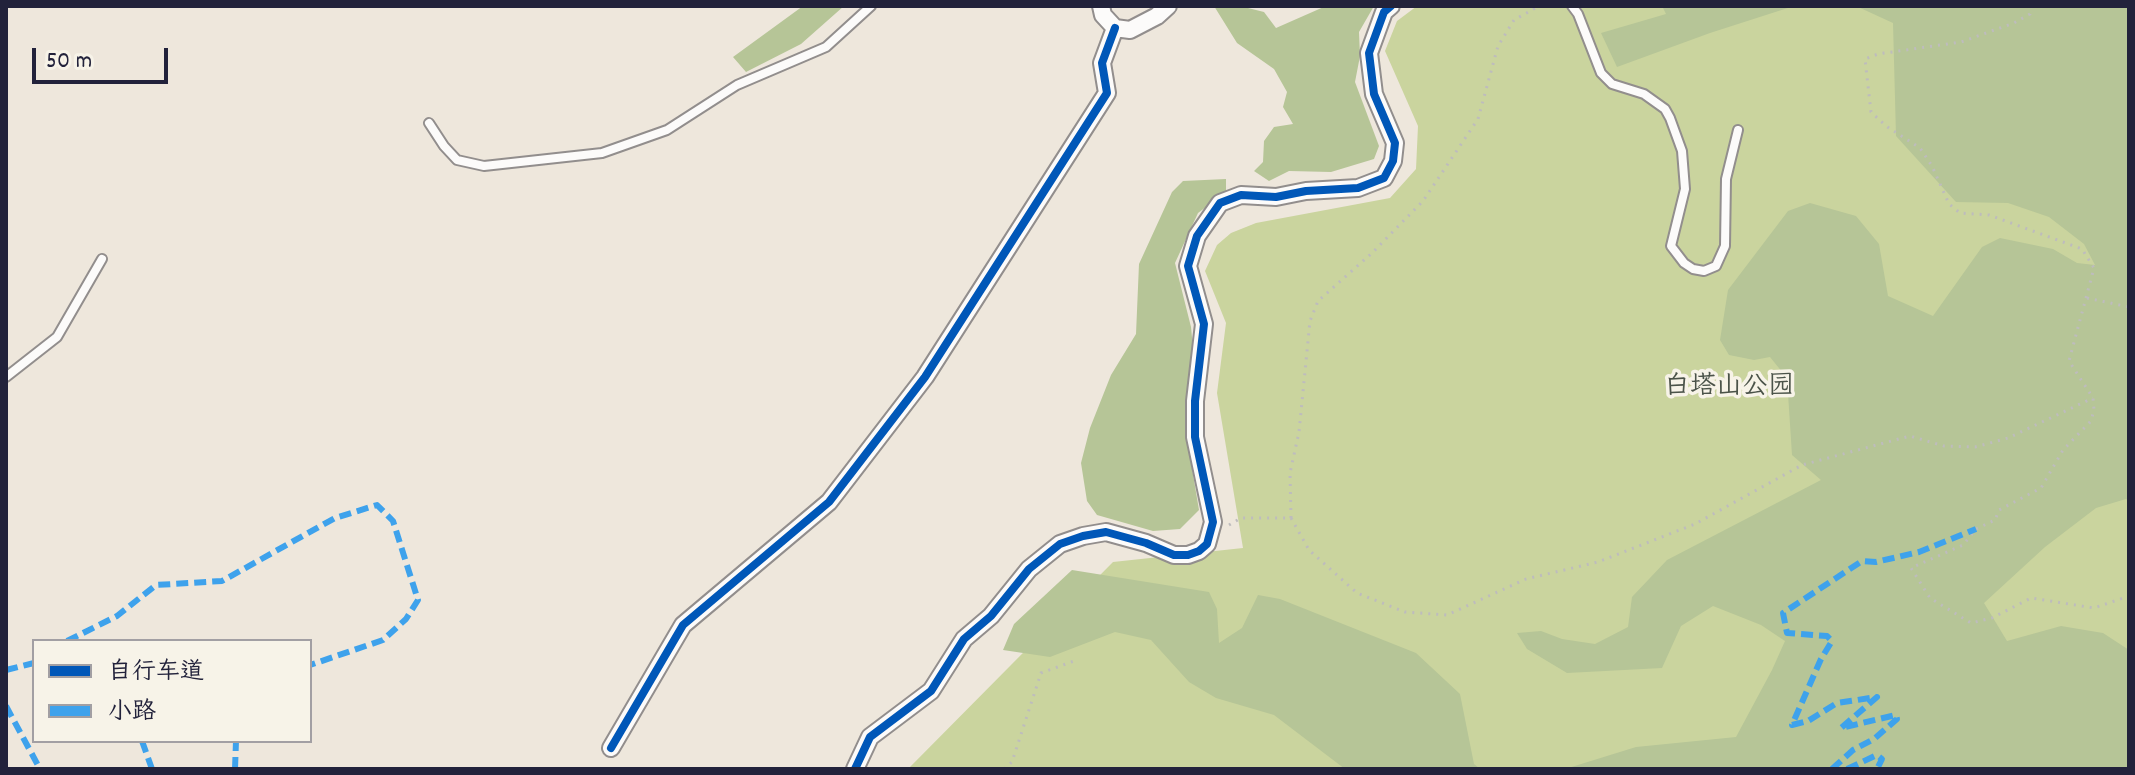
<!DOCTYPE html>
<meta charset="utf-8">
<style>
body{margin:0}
#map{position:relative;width:2135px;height:775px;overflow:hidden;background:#eee7dc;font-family:Dekko,"LXGW WenKai TC",sans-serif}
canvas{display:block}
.frame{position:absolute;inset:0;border:8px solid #22223b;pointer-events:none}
.legend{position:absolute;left:32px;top:639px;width:280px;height:104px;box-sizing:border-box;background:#f7f3e8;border:2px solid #a29fa3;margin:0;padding:10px 14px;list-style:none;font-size:24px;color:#22223b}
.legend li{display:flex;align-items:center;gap:16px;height:40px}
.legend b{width:40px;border:2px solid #a29fa3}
.scale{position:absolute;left:32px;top:48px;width:136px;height:36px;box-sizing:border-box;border:4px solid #22223b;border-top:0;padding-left:10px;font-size:24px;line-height:28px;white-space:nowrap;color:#22223b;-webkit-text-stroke:6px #f7f3e8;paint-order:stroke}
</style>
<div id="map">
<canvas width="2135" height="775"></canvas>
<div class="frame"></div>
<ul class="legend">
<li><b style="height:10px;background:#0057b8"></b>自行车道</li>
<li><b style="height:10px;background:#3ea2ec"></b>小路</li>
</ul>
<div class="scale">50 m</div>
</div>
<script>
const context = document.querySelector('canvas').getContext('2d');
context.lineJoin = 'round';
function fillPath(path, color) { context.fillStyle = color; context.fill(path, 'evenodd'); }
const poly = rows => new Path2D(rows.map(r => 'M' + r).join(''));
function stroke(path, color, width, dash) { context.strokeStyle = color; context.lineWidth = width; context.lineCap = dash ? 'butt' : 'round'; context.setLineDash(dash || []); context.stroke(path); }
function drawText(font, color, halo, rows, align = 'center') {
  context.font = font + ' Dekko,"LXGW WenKai TC",sans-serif'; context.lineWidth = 7; context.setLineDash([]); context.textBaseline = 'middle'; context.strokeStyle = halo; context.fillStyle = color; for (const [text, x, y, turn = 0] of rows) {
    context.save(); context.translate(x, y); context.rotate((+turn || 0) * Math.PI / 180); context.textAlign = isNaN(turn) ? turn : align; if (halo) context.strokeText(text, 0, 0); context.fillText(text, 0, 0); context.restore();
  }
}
const green = poly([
 [1417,6,2129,6,2129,769,908,769,1113,562,1243,548,1217,393,1226,323,1205,271,1217,245,1231,233,1256,223,1390,198,1416,169,1418,126,1385,51,1397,21]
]);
const forest = poly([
 [803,6,844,6,801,44,746,72,733,57],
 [1214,6,1240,6,1264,12,1276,28,1326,6,1374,6,1359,32,1360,56,1355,82,1379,146,1374,159,1331,172,1289,171,1269,181,1254,171,1263,162,1264,141,1274,127,1293,124,1283,107,1287,92,1274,69,1237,43],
 [1662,6,1794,6,1710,33,1617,67,1601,33,1666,14],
 [1856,6,2129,6,2129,501,2126,499,2096,508,2045,547,1984,603,2007,641,2061,626,2103,633,2129,650,2129,769,1565,769,1636,747,1736,737,1772,670,1785,641,1761,625,1713,606,1681,626,1662,668,1567,673,1527,649,1517,633,1541,631,1562,639,1595,644,1628,627,1632,597,1667,560,1821,480,1792,455,1787,378,1770,357,1754,360,1729,355,1720,340,1728,290,1788,211,1810,203,1856,216,1879,244,1888,296,1933,316,1982,247,2000,238,2053,249,2077,263,2095,265,2084,244,2049,217,2008,203,1956,202,1896,136,1893,23],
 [1226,179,1226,192,1198,213,1175,263,1191,327,1194,358,1186,398,1185,427,1199,510,1180,529,1153,531,1097,515,1087,501,1081,463,1090,428,1111,375,1136,334,1139,264,1172,192,1183,181],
 [1072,570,1209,592,1217,609,1219,643,1242,628,1258,595,1280,599,1416,653,1460,694,1474,764,1480,769,1345,769,1274,715,1216,698,1189,682,1151,640,1115,632,1050,657,1003,650,1014,624]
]);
const path = poly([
 [2031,6,2030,14,2014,23,1961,42,1878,54,1865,59,1871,112,1886,126,1920,148,1932,166,1949,204,1960,213,1989,215,2082,249,2094,268,2069,361,2093,398,2094,410,2091,421,2063,450,2041,488,1999,510,1995,520,1976,529,1963,545,1911,568,1930,598,1971,623,1992,618,2031,598,2094,608,2129,596],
 [2087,298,2129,307],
 [1291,518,1290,473,1299,432,1310,321,1318,301,1372,253,1423,201,1478,119,1498,46,1514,20,1539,6],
 [1229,525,1241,518,1291,518,1309,550,1357,593,1405,612,1447,615,1526,579,1598,562,1695,524,1802,465,1910,436,1944,446,1975,447,2008,438,2093,398],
 [1004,769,1012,762,1041,673,1077,660]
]);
const lane = poly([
 [1572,6,1578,14,1601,73,1612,84,1644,94,1665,109,1670,118,1682,151,1685,189,1671,246,1684,263,1693,269,1704,271,1716,266,1725,246,1726,179,1738,130],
 [429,123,444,146,457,160,484,166,602,153,667,130,737,85,826,47,871,6],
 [6,377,57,337,102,259]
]);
const street = poly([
 [1101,6,1103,15,1115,28,1130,30,1157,16,1168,6],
 [611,748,683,625,829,502,925,377,1107,93,1102,63,1115,28],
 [855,769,870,737,931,691,964,639,991,616,1029,569,1060,544,1083,536,1106,532,1146,543,1174,555,1188,555,1199,551,1207,544,1213,522,1195,437,1195,401,1204,324,1188,266,1197,236,1220,203,1241,195,1276,197,1306,191,1358,188,1384,178,1393,161,1395,143,1374,94,1369,53,1384,12,1391,6]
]);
const quiet = poly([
 [67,641,117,616,156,585,222,581,335,518,377,505,393,521,418,600,406,619,383,640,310,665],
 [6,670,34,663],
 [6,706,40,769],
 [142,741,152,769],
 [235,769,236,741],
 [1832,769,1853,750,1874,739,1897,719,1896,715,1841,728,1877,697,1837,703,1808,721,1792,725,1821,659,1832,641,1827,636,1787,633,1783,613,1862,561,1876,562,1919,552,1976,529],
 [1847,769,1877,755,1882,759,1877,769]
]);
const cycleway = poly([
 [611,748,683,625,829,502,925,377,1107,93,1102,63,1115,28],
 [855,769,870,737,931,691,964,639,991,616,1029,569,1060,544,1083,536,1106,532,1146,543,1174,555,1188,555,1199,551,1207,544,1213,522,1195,437,1195,401,1204,324,1188,266,1197,236,1220,203,1241,195,1276,197,1306,191,1358,188,1384,178,1393,161,1395,143,1374,94,1369,53,1384,12,1391,6]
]);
const parkNames = [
 ["白塔山公园",1729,389]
];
fillPath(green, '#cad49e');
fillPath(forest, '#b6c597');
stroke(lane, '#928e8d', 12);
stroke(street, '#928e8d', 20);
stroke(path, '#bebcbd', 3, [2, 6]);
stroke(lane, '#fcfbfa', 8);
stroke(street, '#fcfbfa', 16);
stroke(quiet, '#3ea2ec', 6, [12, 6]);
stroke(cycleway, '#0057b8', 8);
drawText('26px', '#4b5349', '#f7f3e8', parkNames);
</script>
